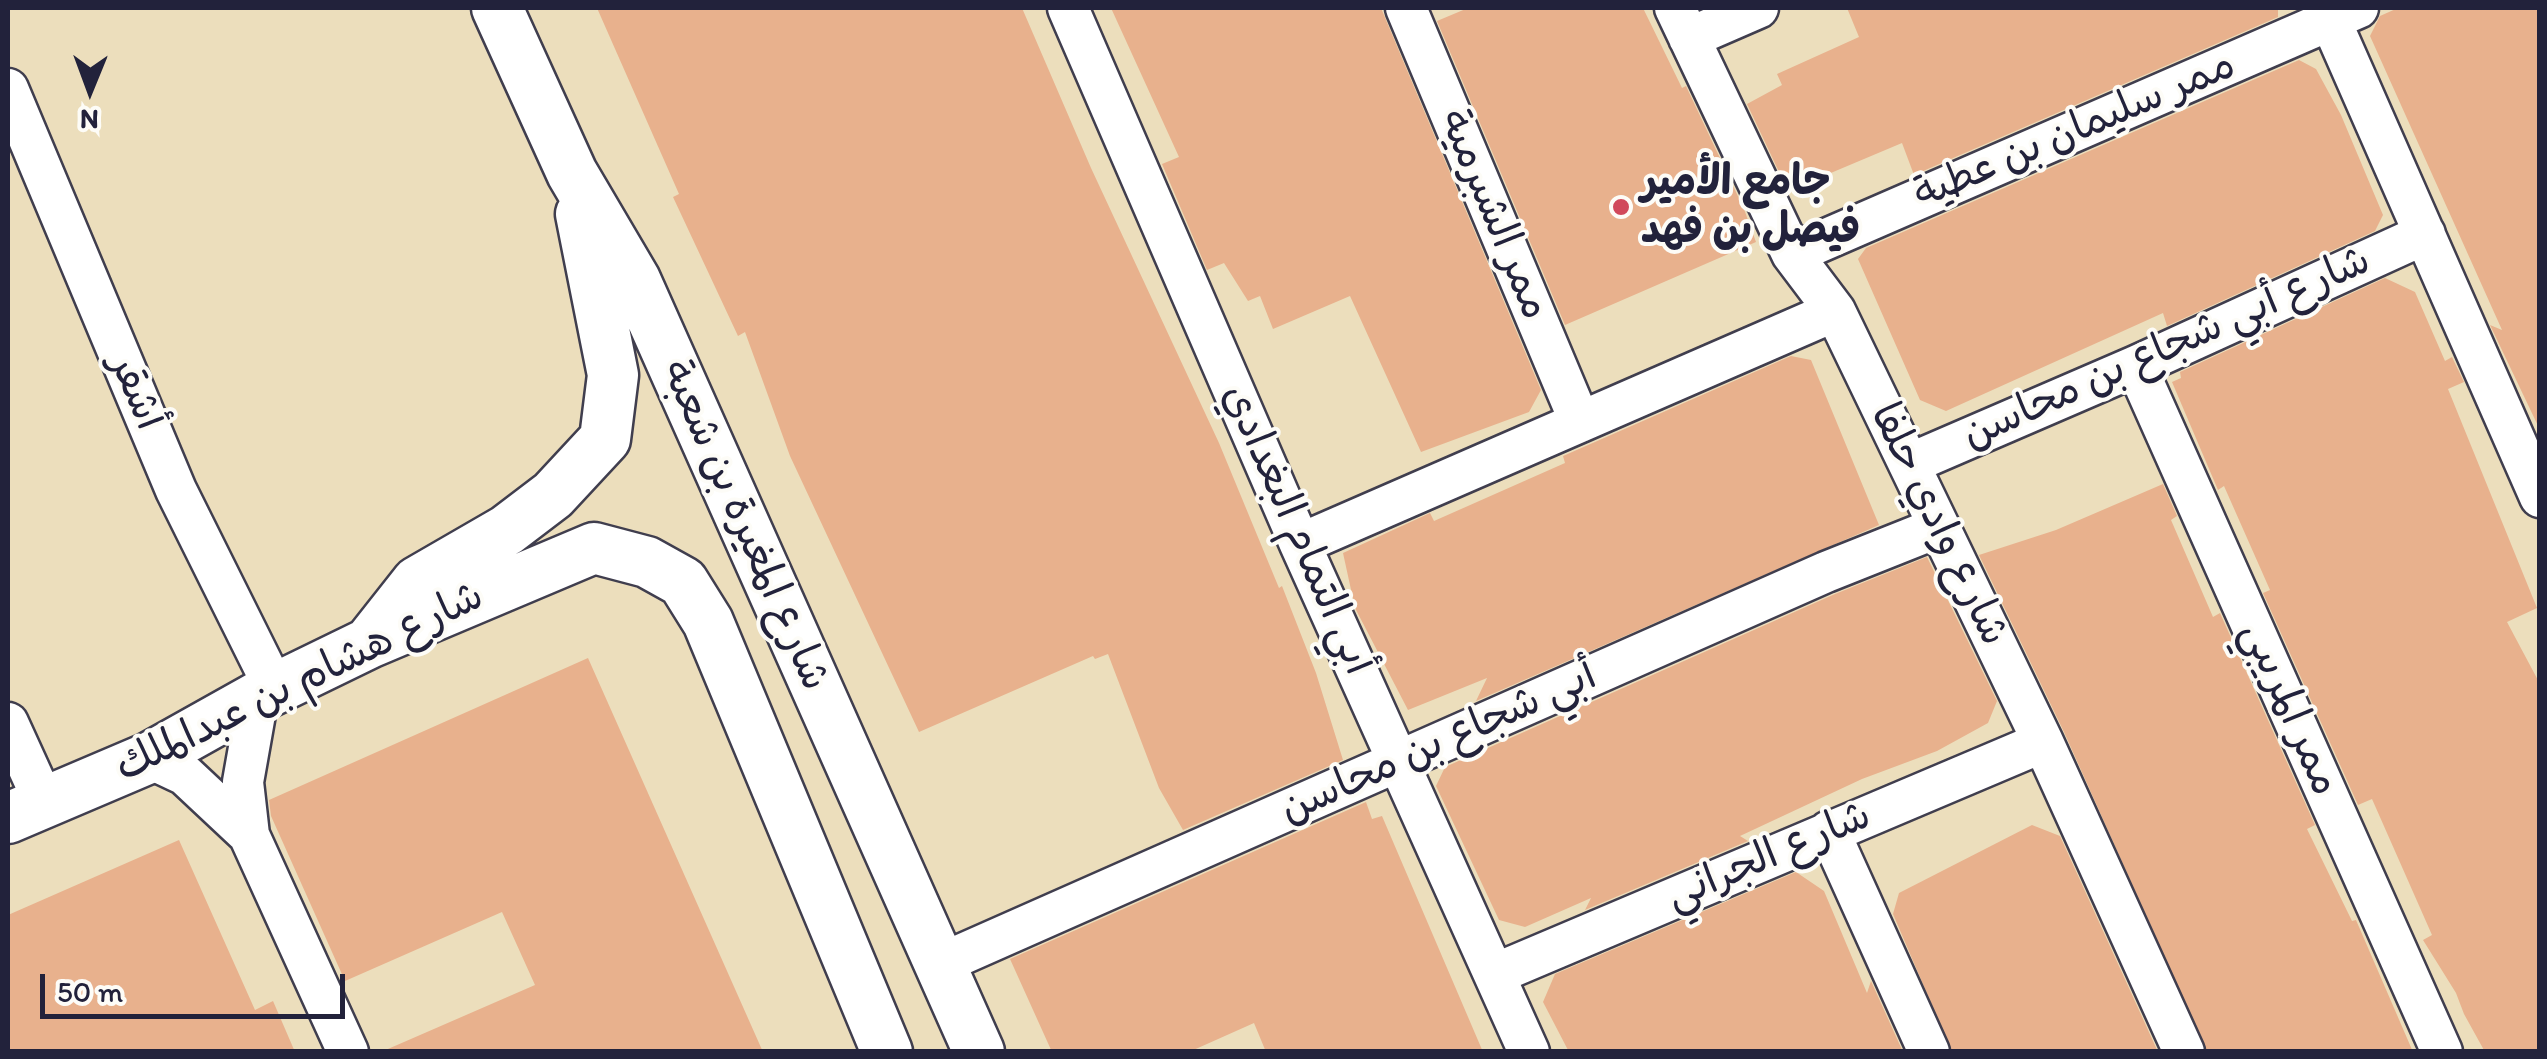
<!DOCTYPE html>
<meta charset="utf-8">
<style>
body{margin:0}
#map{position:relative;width:2547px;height:1059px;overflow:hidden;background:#ecdebc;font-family:Itim,sans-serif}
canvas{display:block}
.frame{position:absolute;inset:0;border:10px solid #22223b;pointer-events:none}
.north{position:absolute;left:40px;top:40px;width:100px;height:100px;-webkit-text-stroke:8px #fdfcf7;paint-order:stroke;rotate:181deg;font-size:28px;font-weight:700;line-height:40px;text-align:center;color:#22223b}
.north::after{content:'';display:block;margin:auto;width:35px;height:45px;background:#22223b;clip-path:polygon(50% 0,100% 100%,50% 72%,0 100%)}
.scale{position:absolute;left:40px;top:974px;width:305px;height:45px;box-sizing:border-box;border:5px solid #22223b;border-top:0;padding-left:12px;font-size:30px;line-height:35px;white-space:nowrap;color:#22223b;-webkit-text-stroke:8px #fdfcf7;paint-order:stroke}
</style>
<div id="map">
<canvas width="2547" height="1059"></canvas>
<div class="frame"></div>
<div class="north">N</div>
<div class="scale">50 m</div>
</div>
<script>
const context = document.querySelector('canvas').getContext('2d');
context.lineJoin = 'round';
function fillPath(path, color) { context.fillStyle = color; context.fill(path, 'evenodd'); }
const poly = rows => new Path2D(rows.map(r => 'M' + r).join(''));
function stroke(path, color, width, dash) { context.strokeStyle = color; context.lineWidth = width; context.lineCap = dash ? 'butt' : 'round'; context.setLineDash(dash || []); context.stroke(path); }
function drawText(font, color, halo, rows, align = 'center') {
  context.font = font + ' Itim,"Playpen Sans Arabic",sans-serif'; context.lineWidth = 8; context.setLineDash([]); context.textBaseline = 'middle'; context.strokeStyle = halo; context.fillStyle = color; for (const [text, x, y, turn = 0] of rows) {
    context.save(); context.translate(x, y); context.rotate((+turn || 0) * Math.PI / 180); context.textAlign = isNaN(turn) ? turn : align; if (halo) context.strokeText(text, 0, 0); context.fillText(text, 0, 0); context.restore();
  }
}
const building = poly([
 [597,8,1022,8,1091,168,1219,443,1279,588,1282,586,1316,673,1343,760,1183,830,1159,788,1108,654,1095,659,1093,656,919,732,790,456,745,332,738,336,673,197,679,194],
 [1111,8,1381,8,1541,390,1529,412,1421,452,1350,296,1273,329,1260,296,1248,301,1224,263,1207,270,1162,164,1179,157],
 [1468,8,1643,8,1682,88,1686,86,1744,209,1756,242,1565,325,1437,21],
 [1847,8,2278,8,2278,17,1914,175,1902,143,1788,191,1747,104,1782,85,1777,74,1859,37],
 [2398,8,2540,8,2540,430,2490,325,2502,330,2370,36,2380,16],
 [2299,60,2316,69,2341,115,2383,215,2375,231,2167,326,2163,313,1946,411,1920,400,1858,259,1866,248],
 [2385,278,2415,292,2445,361,2452,357,2464,382,2448,389,2537,608,2507,622,2540,684,2540,1052,2485,1052,2464,1014,2456,993,2423,940,2432,935,2372,799,2358,805,2263,593,2270,590,2224,486,2218,490,2172,382,2181,378,2180,372],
 [1791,356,1811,360,1879,525,1476,701,1487,678,1408,710,1355,608,1343,553,1430,513,1434,521,1565,463,1563,456],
 [2163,484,2177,516,2171,520,2213,617,2220,613,2315,825,2307,829,2352,921,2356,920,2413,1052,2207,1052,2064,732,1979,555,2056,530],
 [1927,557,1997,701,1988,723,1937,751,1862,779,1740,836,1748,841,1585,910,1591,898,1525,927,1499,920,1436,786,1445,767,1835,594],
 [588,658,763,1052,381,1052,535,985,502,912,345,981,271,816,269,800],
 [1366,802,1372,819,1382,816,1483,1052,1266,1052,1254,1023,1189,1052,1052,1052,1010,959],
 [2032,825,2060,836,2158,1052,1952,1052,1893,914,1899,893],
 [179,840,255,1010,273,1001,295,1052,8,1052,8,915],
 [1796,872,1824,891,1867,993,1871,981,1903,1052,1569,1052,1543,1002,1555,974]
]);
const minor = poly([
 [1068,8,1300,544,1529,1052],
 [1406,8,1580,422],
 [1675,8,1792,254,1835,311,2043,742,2184,1052],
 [2325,8,2540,497],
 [1689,38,1758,8],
 [8,89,176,490,275,689],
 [1792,254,2358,8],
 [2136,366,2442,1052],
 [1909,464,2136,366,2425,234],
 [1300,544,1835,311],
 [8,723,44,802],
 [149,758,185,775,249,835,348,1052],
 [1829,831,1929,1052],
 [249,835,243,782,258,697],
 [940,964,1826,572,1939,527],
 [1495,974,2043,742]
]);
const tertiary = poly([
 [497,8,572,173,635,280,979,1052],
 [372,639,417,582,507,530,553,495,605,439,613,375,581,214],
 [8,818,149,758,258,697,369,643,594,548,647,562,683,582,708,622,887,1052]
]);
const markers = [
 [1621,207,10,"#d1495b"]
];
const streetNames = [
 ["ممر سليمان بن عطية",2075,131,-23],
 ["ممر الشبرمية",1493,215,67],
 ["شارع أبي شجاع بن محاسن",2167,349,-24],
 ["أشقر",135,392,67],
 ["شارع وادي حلفا",1938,525,64],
 ["شارع المغيرة بن شعبة",744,526,66],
 ["أبي التمام البغدادي",1296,530,66],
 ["شارع هشام بن عبدالملك",300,683,-26],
 ["ممر المريبي",2289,709,66],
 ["أبي شجاع بن محاسن",1439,744,-24],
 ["شارع الجراني",1769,857,-23]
];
const poiNames = [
 ["جامع الأمير",1641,183],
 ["فيصل بن فهد",1641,231]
];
fillPath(building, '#e8b18d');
stroke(minor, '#403e4e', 45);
stroke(tertiary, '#403e4e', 55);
stroke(minor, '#fff', 40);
stroke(tertiary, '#fff', 50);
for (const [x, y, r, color] of markers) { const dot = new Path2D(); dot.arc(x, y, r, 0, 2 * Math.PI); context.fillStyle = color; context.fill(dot); stroke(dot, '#fdfcf7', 4); }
drawText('42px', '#22223b', '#fdfcf7', streetNames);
drawText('bold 42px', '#22223b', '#fdfcf7', poiNames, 'left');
</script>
